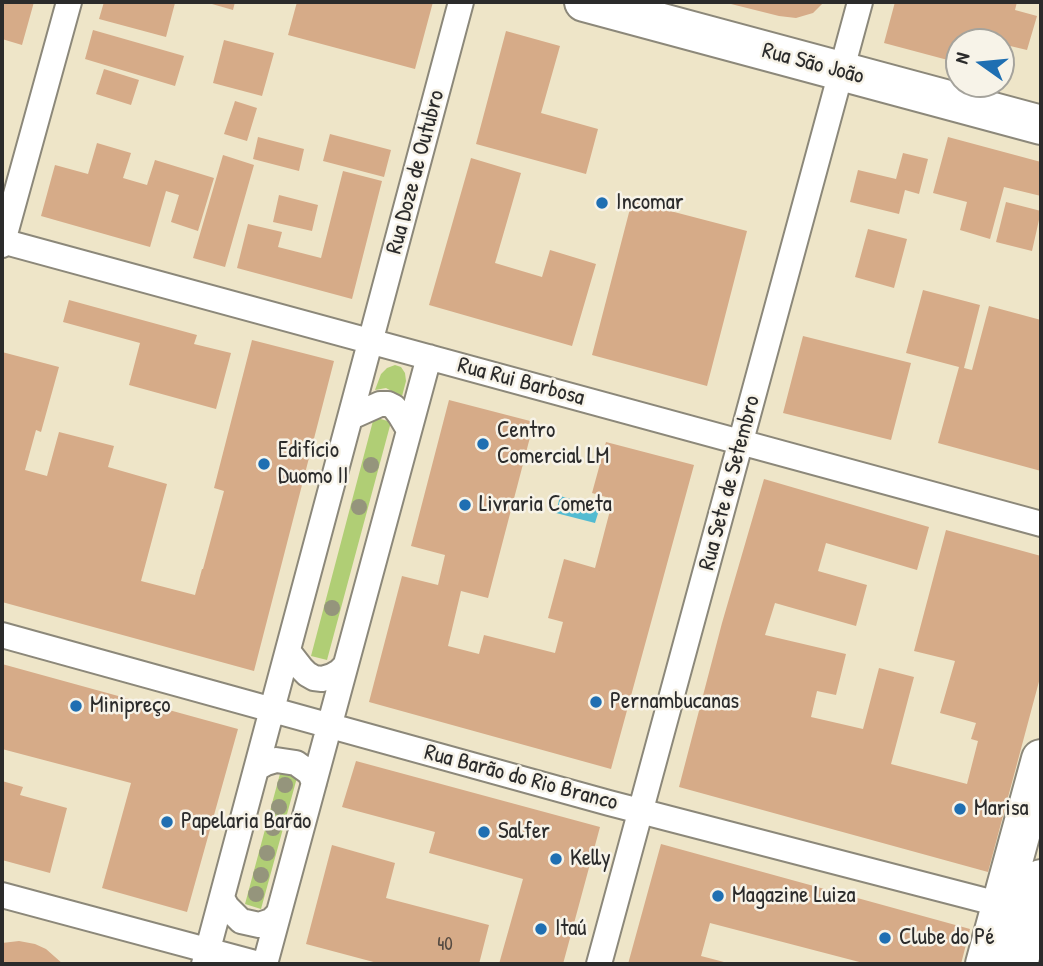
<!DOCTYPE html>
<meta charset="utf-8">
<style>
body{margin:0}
#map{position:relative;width:1043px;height:966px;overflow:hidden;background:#eee5c8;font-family:"Patrick Hand",sans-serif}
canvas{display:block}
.frame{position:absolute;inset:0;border:4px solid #2b2b2b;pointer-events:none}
.north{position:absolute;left:945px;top:28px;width:70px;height:70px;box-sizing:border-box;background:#f7f3e8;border:2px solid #a5a39c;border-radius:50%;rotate:285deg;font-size:19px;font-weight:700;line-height:28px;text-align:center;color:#2b2b2b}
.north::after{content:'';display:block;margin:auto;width:24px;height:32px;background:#1f6fb2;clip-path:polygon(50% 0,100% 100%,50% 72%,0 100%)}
</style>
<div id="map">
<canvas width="1043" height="966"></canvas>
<div class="frame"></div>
<div class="north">N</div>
</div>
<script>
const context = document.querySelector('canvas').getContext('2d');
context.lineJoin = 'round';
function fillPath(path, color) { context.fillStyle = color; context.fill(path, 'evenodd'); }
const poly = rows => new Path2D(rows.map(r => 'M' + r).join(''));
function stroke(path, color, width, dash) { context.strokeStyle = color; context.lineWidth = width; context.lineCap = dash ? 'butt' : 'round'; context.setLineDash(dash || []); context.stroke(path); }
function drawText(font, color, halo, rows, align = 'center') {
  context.font = font + ' "Patrick Hand",sans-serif'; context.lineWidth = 5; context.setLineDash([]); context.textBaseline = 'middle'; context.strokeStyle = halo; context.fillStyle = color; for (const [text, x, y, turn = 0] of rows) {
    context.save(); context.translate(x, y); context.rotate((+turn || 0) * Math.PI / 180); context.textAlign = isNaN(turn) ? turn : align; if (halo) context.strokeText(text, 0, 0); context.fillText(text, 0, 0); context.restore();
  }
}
const green = poly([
 [395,365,401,367,405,373,406,381,401,400,397,394,386,388,375,390,381,374,387,368],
 [374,417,391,422,327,660,311,656],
 [281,770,298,774,261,909,245,904]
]);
const water = poly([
 [560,496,600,507,595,523,556,513]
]);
const building = poly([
 [2,2,34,2,22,45,2,39],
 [104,2,175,3,166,37,99,19],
 [205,2,235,2,233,10],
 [297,2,433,2,415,69,288,35],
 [723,2,824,2,813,13,796,18,779,16],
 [895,2,1017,2,1015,10,1037,16,1027,50,1006,45,1002,60,1001,42,959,42,959,63,884,43],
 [93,30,184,56,175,86,85,59],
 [506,31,560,46,541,113,598,129,586,174,476,144],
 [224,40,274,53,262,96,213,83],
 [104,69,139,80,131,105,96,94],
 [235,101,257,108,247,141,224,134],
 [330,134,391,150,384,177,323,161],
 [258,137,304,149,299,171,253,159],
 [948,137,1041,162,1041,196,1004,187,990,239,960,230,967,202,933,193],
 [97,143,131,153,123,178,147,185,155,160,214,178,198,231,171,222,179,195,166,191,150,247,41,216,55,165,88,174],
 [903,153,928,159,919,194,905,190,899,214,850,202,858,170,896,179],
 [223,155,254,165,225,267,193,258],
 [471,158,521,173,495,263,542,277,550,250,596,264,572,346,429,305],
 [343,171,382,181,352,299,237,268,248,224,282,232,278,247,321,258],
 [279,195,318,205,312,231,273,222],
 [632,201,747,231,707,386,592,355],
 [1006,202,1041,211,1032,251,996,242],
 [868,229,907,239,894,288,855,277],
 [923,290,980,305,964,368,972,370,989,306,1041,320,1041,471,938,443,959,367,906,353],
 [69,300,197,335,194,344,231,353,216,409,129,385,140,343,63,322],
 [803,336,911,363,891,440,783,413],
 [252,340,334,361,254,671,2,602,2,352,59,367,41,432,36,430,25,470,47,476,59,432,114,446,108,467,167,484,141,581,195,595,202,569,203,569,224,491,214,488],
 [449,400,534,422,488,598,461,591,448,646,479,654,484,635,555,653,563,622,548,618,564,559,595,568,613,499,592,493,606,442,694,465,611,769,369,702,402,576,438,585,445,555,411,546],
 [764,479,929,527,917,570,826,543,818,571,867,585,856,626,775,603,765,635,846,654,836,695,817,691,811,717,863,729,879,668,914,677,891,764,967,784,978,741,971,739,976,723,940,713,955,661,914,651,946,530,1041,556,1041,674,988,872,679,787,722,623],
 [2,664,238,729,187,912,102,888,131,783,2,749],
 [356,761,600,827,563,964,499,964,523,879,429,853,435,832,342,807],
 [2,781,23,787,20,795,67,808,50,873,2,860],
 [661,844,970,929,961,964,867,964,710,923,701,956,724,962,723,964,628,964],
 [332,845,395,863,386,898,489,925,479,964,381,964,306,944],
 [19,941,35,944,46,949,63,964,2,964,2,943]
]);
const minor = poly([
 [2,241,1041,524],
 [2,245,69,2],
 [351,417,380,404,388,404,394,407,400,415,409,430],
 [2,635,609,803,1014,908],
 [288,651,302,669,307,674,314,678,322,679,332,676,339,672,345,666],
 [257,768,266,763,276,760,296,763,310,773,314,783],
 [2,895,259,964],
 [222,898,227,907,241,921,259,925,271,921,278,914],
 [204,964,461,2],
 [265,964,429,357],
 [599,964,860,2]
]);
const primary = poly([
 [584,2,1041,125],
 [985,964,1041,759],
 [1018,964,1041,879]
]);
const trees = [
 [371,465],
 [359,507],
 [332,608],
 [285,785],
 [279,807],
 [273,828],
 [267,853],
 [261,875],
 [256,894]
];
const markers = [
 [602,203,7,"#1f6fb2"],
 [483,444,7,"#1f6fb2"],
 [264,464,7,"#1f6fb2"],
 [465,505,7,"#1f6fb2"],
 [596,702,7,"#1f6fb2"],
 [76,706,7,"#1f6fb2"],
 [960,809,7,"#1f6fb2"],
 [167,822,7,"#1f6fb2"],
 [484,832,7,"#1f6fb2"],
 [556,859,7,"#1f6fb2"],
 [718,896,7,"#1f6fb2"],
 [541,929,7,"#1f6fb2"],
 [885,938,7,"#1f6fb2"]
];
const numberNames = [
 ["40",445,945]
];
const streetNames = [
 ["Rua São João",813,64,15],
 ["Rua Doze de Outubro",416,172,-75],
 ["Rua Rui Barbosa",521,382,15],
 ["Rua Sete de Setembro",730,483,-75],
 ["Rua Barão do Rio Branco",521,778,15]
];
const poiNames = [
 ["Incomar",616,203],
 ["Centro",497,431],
 ["Comercial LM",497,457],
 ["Edifício",278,451],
 ["Duomo II",278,477],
 ["Livraria Cometa",479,505],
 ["Pernambucanas",610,702],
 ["Minipreço",90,706],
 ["Marisa",974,809],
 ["Papelaria Barão",181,822],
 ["Salfer",498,832],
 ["Kelly",570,859],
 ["Magazine Luiza",732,896],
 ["Itaú",555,929],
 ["Clube do Pé",899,938]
];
fillPath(green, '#b0ce75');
fillPath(water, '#53bbd1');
fillPath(building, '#d6ab88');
stroke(minor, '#8c887a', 28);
stroke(primary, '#8c887a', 42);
stroke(minor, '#fff', 24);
stroke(primary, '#fff', 38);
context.fillStyle = '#95957c';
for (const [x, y] of trees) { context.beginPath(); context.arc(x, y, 8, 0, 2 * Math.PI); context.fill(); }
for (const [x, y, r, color] of markers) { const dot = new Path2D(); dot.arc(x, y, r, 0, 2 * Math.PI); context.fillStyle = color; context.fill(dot); stroke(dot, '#f7f3e8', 2.5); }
drawText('19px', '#564b42', null, numberNames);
drawText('23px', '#2b2b2b', '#f7f3e8', streetNames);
drawText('23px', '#2b2b2b', '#f7f3e8', poiNames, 'left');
</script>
